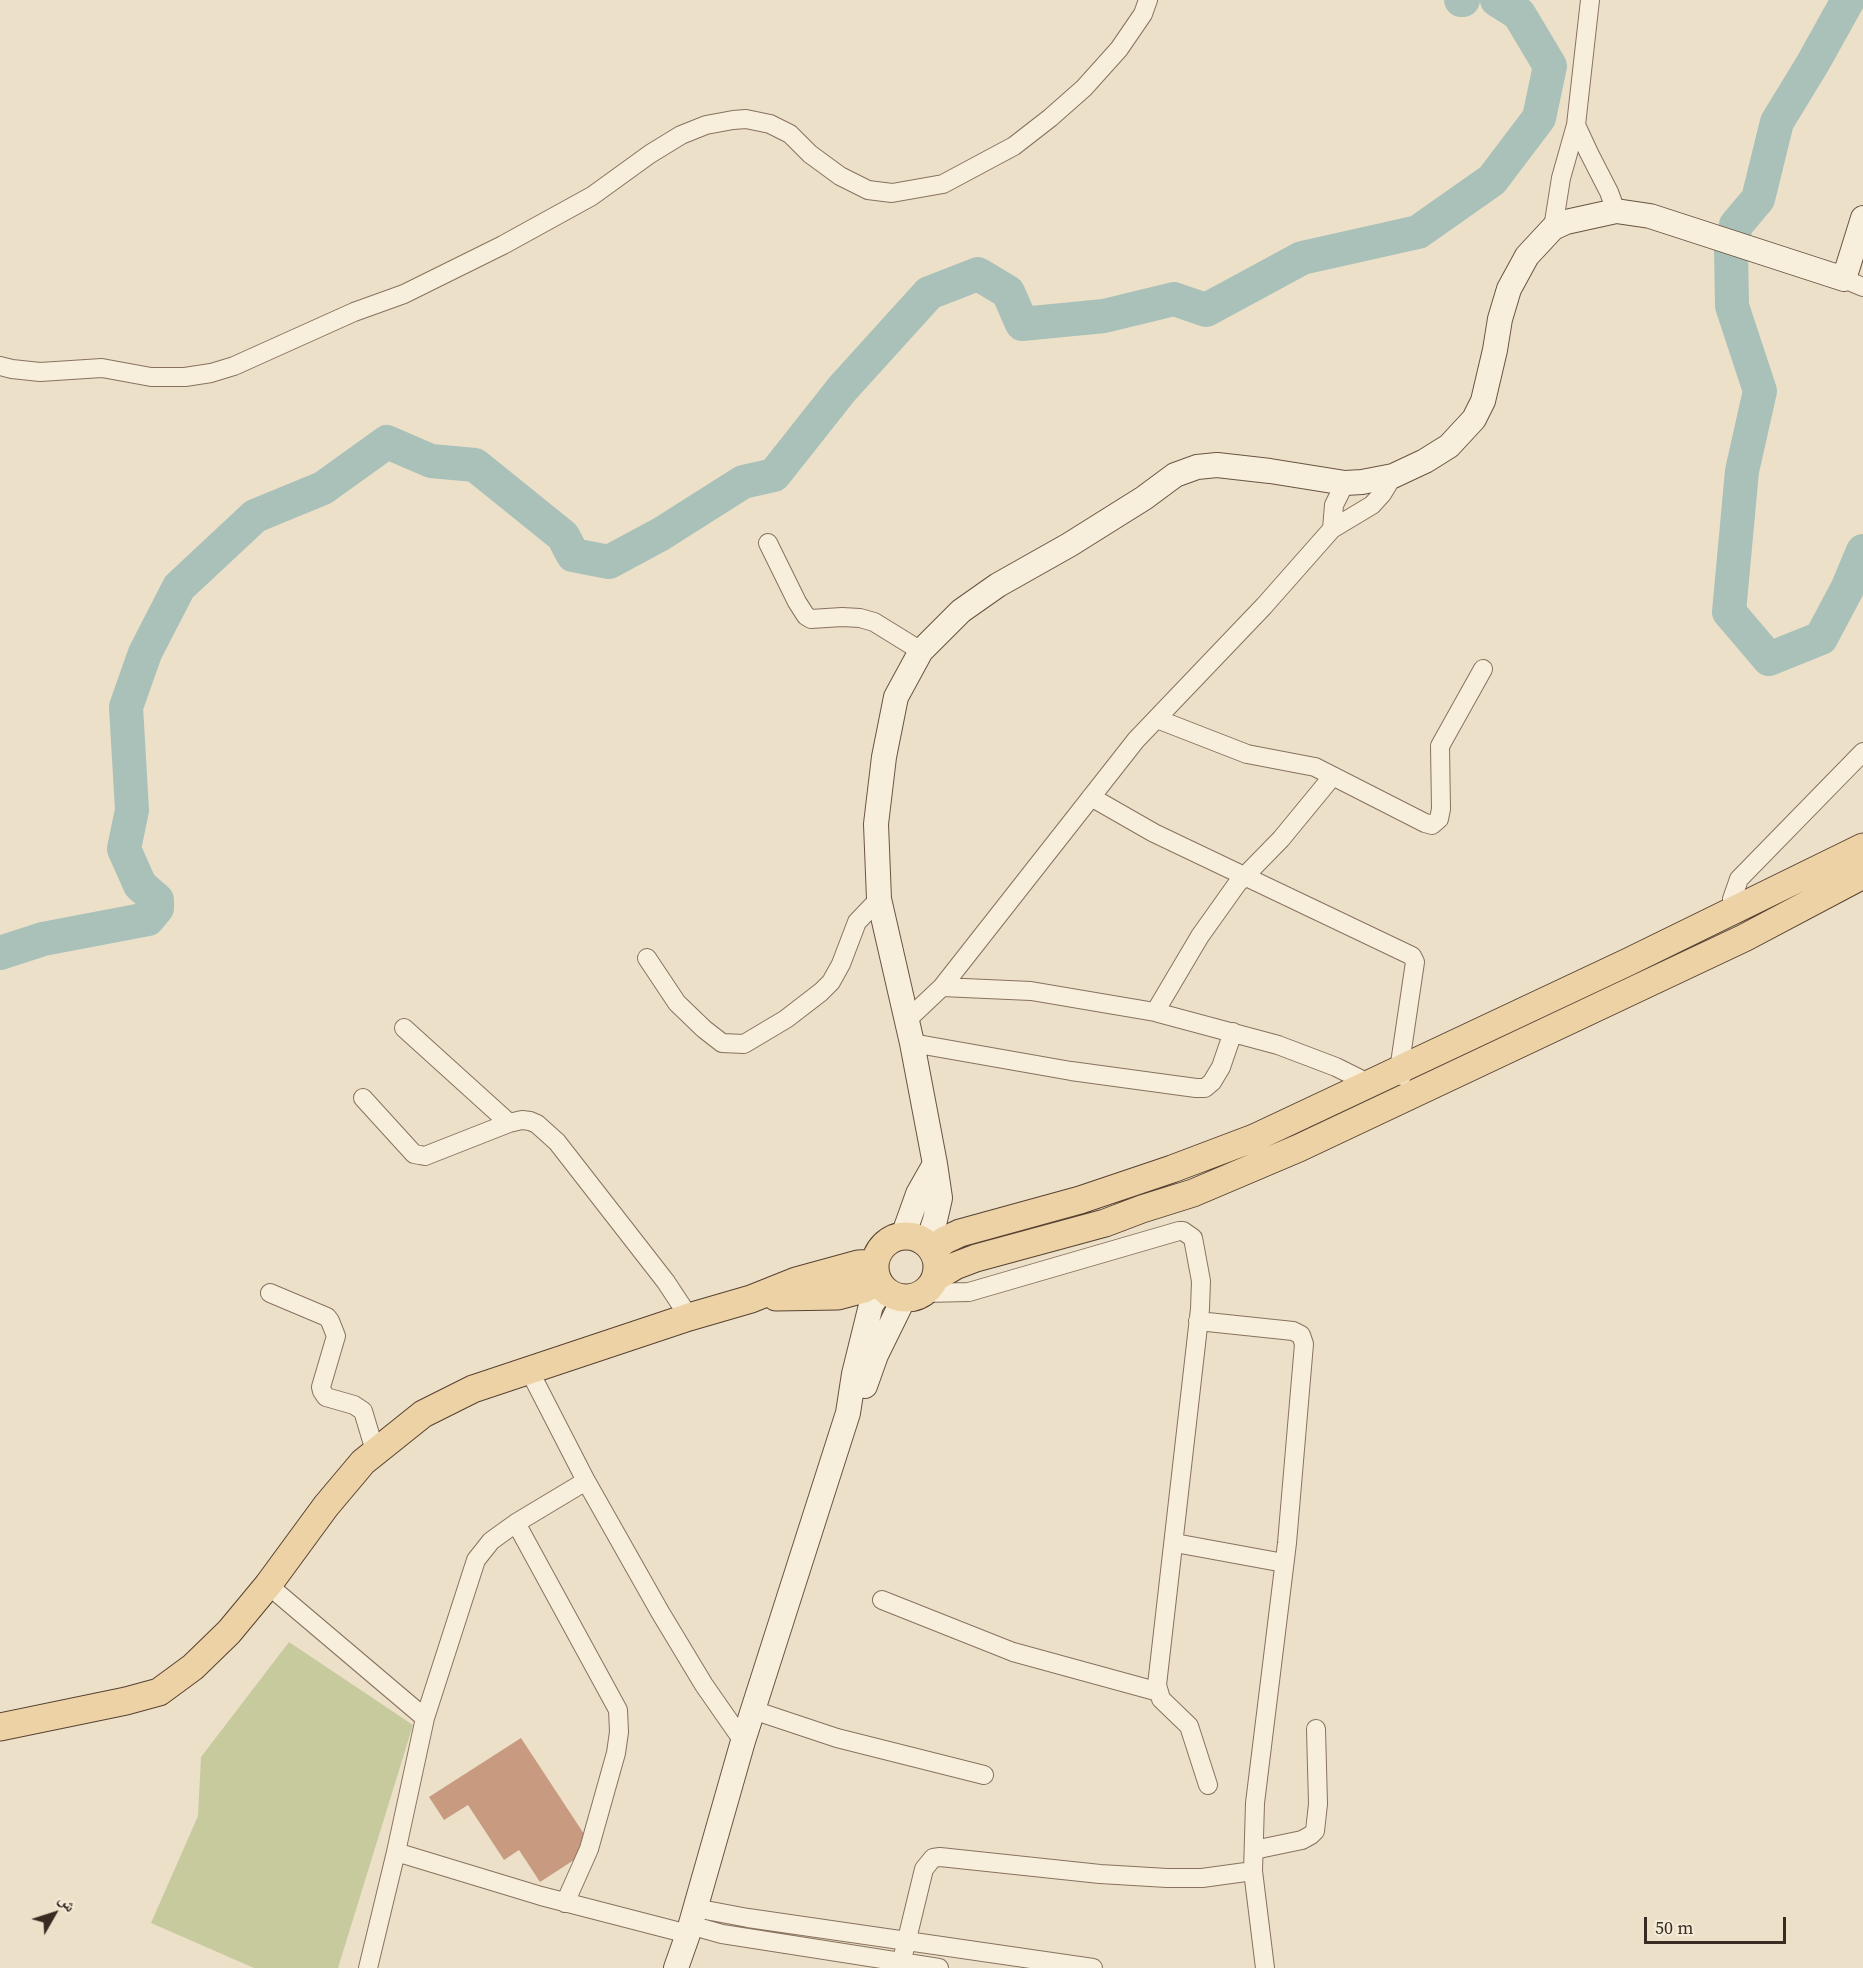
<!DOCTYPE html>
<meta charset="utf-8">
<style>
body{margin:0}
#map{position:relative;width:1863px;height:1968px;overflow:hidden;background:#ece0c9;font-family:"Source Serif 4","Noto Naskh Arabic",serif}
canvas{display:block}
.north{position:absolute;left:24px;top:1884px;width:60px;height:60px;-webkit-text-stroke:4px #f4ebd8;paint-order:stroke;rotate:51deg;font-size:16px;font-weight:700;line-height:24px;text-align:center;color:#392b21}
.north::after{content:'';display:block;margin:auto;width:21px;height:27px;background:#392b21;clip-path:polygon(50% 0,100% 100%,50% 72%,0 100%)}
.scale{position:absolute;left:1644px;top:1917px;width:142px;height:27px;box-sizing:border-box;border:3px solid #392b21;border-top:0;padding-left:8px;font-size:18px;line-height:21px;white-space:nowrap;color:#392b21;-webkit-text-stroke:4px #f4ebd8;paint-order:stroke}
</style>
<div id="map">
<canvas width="1863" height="1968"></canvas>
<div class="north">ش</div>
<div class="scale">50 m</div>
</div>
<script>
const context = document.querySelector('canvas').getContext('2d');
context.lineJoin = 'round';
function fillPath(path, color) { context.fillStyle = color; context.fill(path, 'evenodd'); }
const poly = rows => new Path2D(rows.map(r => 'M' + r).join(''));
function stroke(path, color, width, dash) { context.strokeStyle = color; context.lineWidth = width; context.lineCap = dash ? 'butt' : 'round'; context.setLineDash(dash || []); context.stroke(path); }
const green = poly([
 [289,1642,413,1725,338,1968,254,1968,151,1923,198,1816,201,1757]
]);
const river = poly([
 [1461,0,1463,0],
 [1848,0,1813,63,1777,122,1758,199,1736,225,1731,249,1732,306,1760,391,1742,471,1729,612,1769,659,1821,638,1847,589,1863,551],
 [0,953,43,939,148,919,157,908,157,900,140,885,124,849,132,810,126,707,145,653,179,587,255,516,323,488,387,442,431,461,475,465,563,536,573,555,609,562,661,534,743,482,774,475,842,389,929,293,978,274,1008,292,1022,324,1104,316,1174,299,1206,310,1302,258,1418,232,1492,180,1539,118,1550,66,1519,14,1497,0]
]);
const building = poly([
 [521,1738,586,1837,574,1860,540,1882,519,1850,504,1860,468,1805,444,1820,429,1797]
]);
const street = poly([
 [1576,125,1589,153,1609,192,1616,211],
 [1553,228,1561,178,1576,125,1590,0],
 [1844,279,1863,287],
 [0,366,12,369,40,372,102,368,151,377,185,377,211,373,234,366,354,312,404,294,503,245,592,196,650,154,681,135,706,125,733,120,746,119,770,124,790,134,810,154,840,176,868,190,892,193,943,184,1014,146,1050,118,1084,88,1119,49,1143,14,1148,0],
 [1332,529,1334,505,1345,483],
 [768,543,797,602,806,616,811,619,842,617,860,618,874,622,921,651],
 [1157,719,1247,754,1315,767,1425,823,1432,825,1439,819,1441,809,1440,746,1483,669],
 [1091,797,1154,833,1412,956,1415,962,1399,1070,1402,1076],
 [1733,909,1732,899,1739,879,1863,752],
 [647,958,677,1003,704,1029,722,1043,744,1044,786,1019,821,992,831,982,841,964,857,922,879,899],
 [942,987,1031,991,1155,1012,1278,1045,1336,1067,1370,1084],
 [1155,1012,1200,936,1237,884,1281,839,1332,777],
 [906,1021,942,987,1136,740,1264,606,1332,529,1372,505,1382,494,1393,476],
 [404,1028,509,1123],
 [912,1043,1071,1071,1196,1088,1205,1088,1212,1082,1221,1067,1233,1032],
 [363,1098,414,1154,420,1155,425,1156,509,1123,522,1120,530,1121,537,1124,557,1142,666,1282,689,1317],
 [270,1293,327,1317,330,1321,336,1336,321,1387,322,1391,326,1397,354,1405,363,1411,375,1451],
 [923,1293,969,1292,1179,1231,1183,1231,1193,1238,1201,1281,1200,1309,1157,1685,1161,1699,1189,1726,1208,1785],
 [1198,1321,1293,1331,1301,1335,1304,1344,1287,1543,1255,1803,1253,1871,1265,1968],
 [530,1372,586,1481,660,1612,704,1685,743,1741],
 [586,1481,516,1523,491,1541,476,1560,425,1718,396,1852,541,1896,688,1934],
 [516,1523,618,1710,619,1732,616,1753,589,1849,565,1903],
 [1175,1543,1284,1563],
 [268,1585,425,1718],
 [882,1600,1013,1652,1159,1692],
 [753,1710,837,1738,984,1775],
 [1254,1850,1302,1840,1311,1835,1315,1831,1318,1804,1316,1729],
 [695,1908,748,1918,1093,1968],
 [690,1925,722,1934,939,1968],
 [368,1968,396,1852],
 [900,1968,924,1869,933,1858,940,1857,1100,1874,1167,1878,1202,1878,1253,1871]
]);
const secondary = poly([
 [903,1236,918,1194,935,1164],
 [927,1245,935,1220,940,1198,935,1164,912,1043,879,899,876,824,884,757,896,697,921,651,961,611,998,585,1069,545,1144,498,1175,475,1197,467,1217,465,1270,471,1345,483,1362,482,1393,476,1425,461,1449,446,1474,419,1483,401,1495,350,1500,319,1509,289,1527,256,1553,228,1566,222,1616,211,1650,216,1844,279,1863,218],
 [865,1386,876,1355,904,1298],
 [676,1968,688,1934,743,1741,848,1413,854,1374,871,1305,883,1288]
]);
const primary = poly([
 '875 1267a31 31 0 1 1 62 0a31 31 0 1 1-62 0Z',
 [932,1250,945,1240,960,1233,1080,1200,1172,1169,1254,1138,1628,962,1863,847],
 [935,1278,955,1266,976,1258,1105,1223,1142,1209,1193,1193,1299,1148,1744,938,1863,875],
 [776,1297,838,1296,864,1289,878,1281],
 [0,1727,126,1701,159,1692,193,1667,229,1632,268,1585,326,1506,363,1462,423,1414,473,1389,689,1317,751,1299,796,1281,858,1264,875,1263]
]);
fillPath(green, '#c7ca9d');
stroke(river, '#a9c1b9', 34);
fillPath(building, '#c89b81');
stroke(street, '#88725e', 20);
stroke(secondary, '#6a5441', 26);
stroke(primary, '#564132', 29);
stroke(street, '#f7eedc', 18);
stroke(secondary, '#f7eedc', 24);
stroke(primary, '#ecd2a4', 27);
</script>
